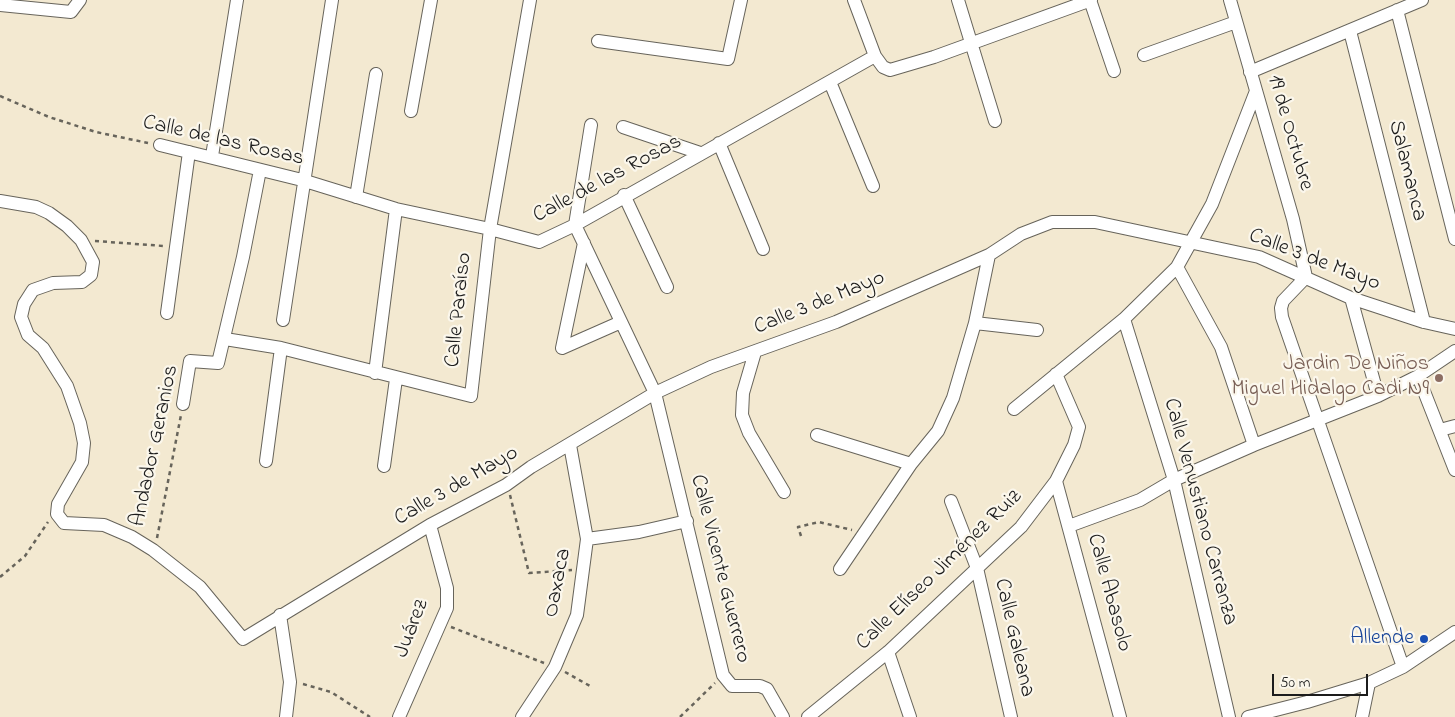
<!DOCTYPE html>
<meta charset="utf-8">
<style>
body{margin:0}
#map{position:relative;width:1455px;height:717px;overflow:hidden;background:#f3e9d1;font-family:"Indie Flower",sans-serif}
canvas{display:block}
.scale{position:absolute;left:1272px;top:674px;width:96px;height:22px;box-sizing:border-box;border:2px solid #1c1c1c;border-top:0;padding-left:6px;font-size:15px;line-height:18px;white-space:nowrap;color:#1c1c1c;-webkit-text-stroke:4px #fbf7ec;paint-order:stroke}
</style>
<div id="map">
<canvas width="1455" height="717"></canvas>
<div class="scale">50 m</div>
</div>
<script>
const context = document.querySelector('canvas').getContext('2d');
context.lineJoin = 'round';
const poly = rows => new Path2D(rows.map(r => 'M' + r).join(''));
function stroke(path, color, width, dash) { context.strokeStyle = color; context.lineWidth = width; context.lineCap = dash ? 'butt' : 'round'; context.setLineDash(dash || []); context.stroke(path); }
function drawText(font, color, halo, rows, align = 'center') {
  context.font = font + ' "Indie Flower",sans-serif'; context.lineWidth = 4.5; context.setLineDash([]); context.textBaseline = 'middle'; context.strokeStyle = halo; context.fillStyle = color; for (const [text, x, y, turn = 0] of rows) {
    context.save(); context.translate(x, y); context.rotate((+turn || 0) * Math.PI / 180); context.textAlign = isNaN(turn) ? turn : align; if (halo) context.strokeText(text, 0, 0); context.fillText(text, 0, 0); context.restore();
  }
}
const path = poly([
 [0,96,49,117,96,132,148,143],
 [95,241,164,246],
 [510,495,529,573,572,570],
 [801,536,798,527,819,522,852,530],
 [157,538,181,415],
 [0,577,25,556,48,522],
 [451,627,544,663],
 [565,672,590,686],
 [303,684,331,692,370,717],
 [680,717,715,683]
]);
const minor = poly([
 [854,0,875,56,883,67,890,70,934,57,1091,0],
 [958,0,995,121],
 [1090,0,1114,71],
 [1230,0,1293,219,1306,277],
 [0,5,71,12,80,0],
 [1397,10,1455,239],
 [1350,31,1424,322],
 [598,41,728,59,741,0],
 [1144,55,1236,22],
 [1250,72,1422,0],
 [830,82,873,186],
 [411,111,431,0],
 [591,125,575,225,655,393,723,675,732,686,760,686,767,689,783,717],
 [623,127,700,153],
 [719,143,763,249],
 [160,145,302,180,396,209,490,229,539,242,575,225,875,56],
 [212,156,237,0],
 [624,195,667,287],
 [356,197,376,74],
 [0,201,36,207,49,213,67,226,81,240,93,262,91,275,82,282,53,283,33,290,24,304,21,317,28,335,43,348,67,386,80,423,84,443,82,462,58,504,57,514,64,523,104,525,132,537,153,550,200,587,243,639,430,525,506,485,531,467,655,393,711,367,836,322,989,255,1021,234,1052,222,1095,222,1259,257,1351,298,1424,322,1455,329],
 [1177,267,1221,347,1254,445],
 [1306,277,1283,301,1281,308,1282,317,1403,667],
 [1351,298,1378,396],
 [167,313,189,152],
 [1124,319,1174,480,1229,717],
 [283,320,332,0],
 [975,323,1037,330],
 [225,339,281,348,471,396,490,229,530,0],
 [562,348,584,243],
 [562,348,621,322],
 [755,352,743,393,742,415,749,433,784,492],
 [375,373,396,209],
 [1418,376,1455,470],
 [183,404,190,361,218,363,243,257,260,170],
 [1014,409,1124,319,1177,267,1212,204,1256,91],
 [1440,430,1455,426],
 [817,435,911,464],
 [266,461,281,348],
 [384,466,396,379],
 [1056,481,1120,717],
 [951,501,977,568,1011,717],
 [1069,526,1140,500,1174,480,1254,445,1378,396,1418,376,1455,351],
 [587,539,639,532,687,521],
 [840,569,911,464,938,431,953,398,975,323,989,255],
 [280,615,290,682,286,717],
 [888,652,910,717],
 [399,717,447,608,447,588,430,525],
 [522,717,555,667,577,615,587,539,570,445],
 [808,717,888,652,1021,527,1056,481,1074,445,1079,427,1056,374],
 [1248,717,1307,702,1369,683,1403,667,1455,632],
 [1362,717,1369,683]
]);
const markers = [
 [1439,378,5,"#8d6e63"],
 [1424,639,5,"#1a4fb4"]
];
const streetNames = [
 ["19 de Octubre",1289,133,74],
 ["Calle de las Rosas",223,142,13],
 ["Salamanca",1406,171,76],
 ["Calle de las Rosas",608,180,-28],
 ["Calle 3 de Mayo",1314,261,21],
 ["Calle 3 de Mayo",820,304,-22],
 ["Calle Paraíso",460,310,-84],
 ["Andador Geranios",156,446,-78],
 ["Calle 3 de Mayo",457,487,-30],
 ["Calle Venustiano Carranza",1199,512,75],
 ["Calle Vicente Guerrero",719,569,76],
 ["Calle Elíseo Jiménez Ruiz",940,571,-44],
 ["Oaxaca",559,583,-79],
 ["Calle Abasolo",1108,593,75],
 ["Juárez",413,629,-69],
 ["Calle Galeana",1013,638,77]
];
const educationNames = [
 ["Jardin De Niños",1429,365],
 ["Miguel Hidalgo Cadi N9",1429,390]
];
const transitNames = [
 ["Allende",1414,639]
];
stroke(minor, '#67645b', 14);
stroke(path, '#67645b', 2.5, [4, 4]);
stroke(minor, '#fff', 12);
for (const [x, y, r, color] of markers) { const dot = new Path2D(); dot.arc(x, y, r, 0, 2 * Math.PI); context.fillStyle = color; context.fill(dot); stroke(dot, '#fbf7ec', 2); }
drawText('22px', '#1c1c1c', '#fbf7ec', streetNames);
drawText('22px', '#785e54', '#fbf7ec', educationNames, 'right');
drawText('22px', '#164399', '#fbf7ec', transitNames, 'right');
</script>
